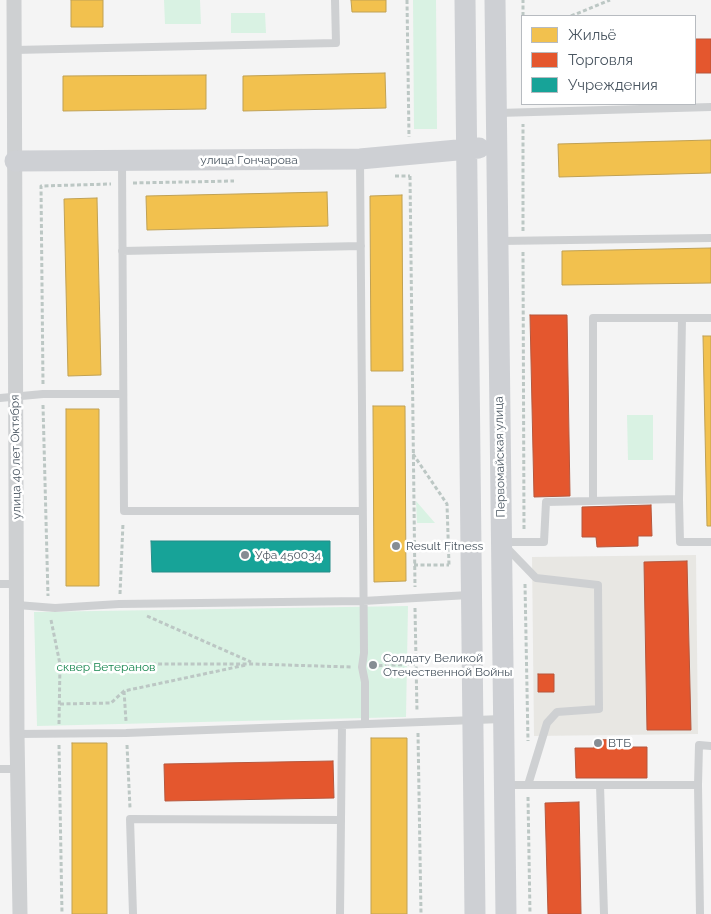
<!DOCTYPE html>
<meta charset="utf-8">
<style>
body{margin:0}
#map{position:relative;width:711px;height:914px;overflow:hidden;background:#f4f4f4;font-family:Raleway,sans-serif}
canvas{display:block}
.legend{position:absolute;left:521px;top:15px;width:175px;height:90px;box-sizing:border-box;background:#fff;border:1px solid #b7bbc0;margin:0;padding:6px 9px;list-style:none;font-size:15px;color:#4a5661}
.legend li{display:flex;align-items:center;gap:10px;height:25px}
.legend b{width:25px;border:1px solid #b7bbc0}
</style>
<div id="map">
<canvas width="711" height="914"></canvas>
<ul class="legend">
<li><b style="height:14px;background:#f2c14e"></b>Жильё</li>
<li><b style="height:14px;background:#e4572e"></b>Торговля</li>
<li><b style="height:14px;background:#17a398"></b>Учреждения</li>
</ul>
</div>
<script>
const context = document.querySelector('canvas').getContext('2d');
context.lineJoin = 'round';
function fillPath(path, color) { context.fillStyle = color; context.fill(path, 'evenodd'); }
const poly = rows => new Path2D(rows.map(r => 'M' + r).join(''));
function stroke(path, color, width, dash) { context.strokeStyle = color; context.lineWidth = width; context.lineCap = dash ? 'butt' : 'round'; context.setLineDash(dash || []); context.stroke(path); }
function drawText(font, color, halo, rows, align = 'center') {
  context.font = font + ' Raleway,sans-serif'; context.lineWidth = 5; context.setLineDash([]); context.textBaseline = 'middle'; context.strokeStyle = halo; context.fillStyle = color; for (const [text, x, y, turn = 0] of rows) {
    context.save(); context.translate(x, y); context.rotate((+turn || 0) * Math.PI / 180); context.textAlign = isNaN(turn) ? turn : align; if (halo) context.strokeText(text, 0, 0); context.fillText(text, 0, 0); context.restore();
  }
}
const commercial = poly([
 [696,555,698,734,534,736,532,557]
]);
const green = poly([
 [164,0,200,0,201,24,165,24],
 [413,0,436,0,437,129,414,129],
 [231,13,265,13,266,33,231,33],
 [627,415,653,415,653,460,628,460],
 [416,501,435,523,417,523],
 [408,606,406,717,37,726,34,612]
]);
const homes = poly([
 [71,0,103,0,103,27,71,27,71,0],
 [351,0,386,0,386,12,352,12,351,0],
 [385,73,386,108,243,111,243,76,385,73],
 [206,75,206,109,63,111,63,76,206,75],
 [711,140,711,173,559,177,558,144,711,140],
 [327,192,328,226,147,230,146,196,327,192],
 [402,195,403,371,371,371,370,196,402,195],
 [97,198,101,375,68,376,64,199,97,198],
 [711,248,711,283,562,285,562,251,711,248],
 [703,336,711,336,711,526,707,526,703,336],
 [373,406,405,406,406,581,374,582,373,406],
 [66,409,99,409,99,586,66,586,66,409],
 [371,738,407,738,407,914,371,914,371,738],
 [72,743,107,743,107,914,72,914,72,743]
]);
const shops = poly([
 [695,39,711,39,711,73,695,73,695,39],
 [530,315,567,315,570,496,534,497,530,315],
 [651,505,652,536,638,536,638,546,597,547,596,537,582,537,582,507,651,505],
 [687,561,691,730,647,730,644,562,687,561],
 [538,674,554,674,554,692,538,692,538,674],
 [630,739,630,747,647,747,647,778,576,778,575,748,594,748,594,740,630,739],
 [333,761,334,798,165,801,164,764,333,761],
 [579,802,581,914,548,914,545,803,579,802]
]);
const public = poly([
 [151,541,330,541,330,572,152,572,151,541]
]);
const path = poly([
 [407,0,409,137],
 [523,16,523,0],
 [571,16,610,0],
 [395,176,410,176],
 [410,176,415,587],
 [133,183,234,181],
 [523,231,523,124],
 [523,252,524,531],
 [43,384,41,186,111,184],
 [43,405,48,596],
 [413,454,447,504,449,565],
 [414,565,449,565],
 [525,584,528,741],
 [120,594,123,523],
 [415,608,417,712],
 [147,616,251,662],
 [51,620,60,664,254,664,351,667],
 [372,666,416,664],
 [124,691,126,721],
 [60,704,111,703,124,691,246,665],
 [59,724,60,664],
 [418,733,421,914],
 [59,745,62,914],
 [127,745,130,808],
 [528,797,530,914]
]);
const lane = poly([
 [14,50,336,43,335,0],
 [498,113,711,107],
 [360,161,364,653,362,667,365,682,365,724],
 [122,162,124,511,362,511],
 [500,241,711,238],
 [122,251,361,246],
 [0,398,43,394,123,394],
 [679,499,682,318],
 [593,501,593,318,711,318],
 [503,542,544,542,546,502,679,499,680,542,711,542],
 [506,547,536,578,598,585,599,709,557,712,547,723,528,785],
 [0,584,17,584],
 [17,605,55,608,119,604,363,601,469,595],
 [17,734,126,733,502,719],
 [0,769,18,769],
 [506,785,698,785,700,914],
 [600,785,604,914],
 [698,785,699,745,711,746],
 [133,914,130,819,341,820],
 [340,914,342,725]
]);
const street = poly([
 [14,0,17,734,20,914]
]);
const secondary = poly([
 [465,0,475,914],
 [495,0,506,914],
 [15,161,360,159,479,148]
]);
const markers = [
 [396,546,5,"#868d94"],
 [245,555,5,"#868d94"],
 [373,665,5,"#868d94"],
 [598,743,5,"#868d94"]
];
const streetNames = [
 ["улица Гончарова",249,160],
 ["улица 40 лет Октября",16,457,-91],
 ["Первомайская улица",500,457,-91]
];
const poiNames = [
 ["Result Fitness",406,546],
 ["Уфа 450034",255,555],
 ["Солдату Великой",383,658],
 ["Отечественной Войны",383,672],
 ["ВТБ",608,743]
];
const parkNames = [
 ["сквер Ветеранов",106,667]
];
fillPath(commercial, '#e8e7e3');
fillPath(green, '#d9f2e3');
fillPath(homes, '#f2c14e');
stroke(homes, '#c0a154', 1);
fillPath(shops, '#e4572e');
stroke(shops, '#b6573d', 1);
fillPath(public, '#17a398');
stroke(public, '#268c88', 1);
stroke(path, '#bcc7c4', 3, [4, 2.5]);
stroke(lane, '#ced0d2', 8);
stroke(street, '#ced0d2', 15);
stroke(secondary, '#ced0d4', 21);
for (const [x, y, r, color] of markers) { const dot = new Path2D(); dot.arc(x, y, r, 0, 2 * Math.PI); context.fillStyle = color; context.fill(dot); stroke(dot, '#fff', 2); }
drawText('12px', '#4a5661', '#fff', streetNames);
drawText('12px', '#4a5661', '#fff', poiNames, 'left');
drawText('12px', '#17864f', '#fff', parkNames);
</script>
